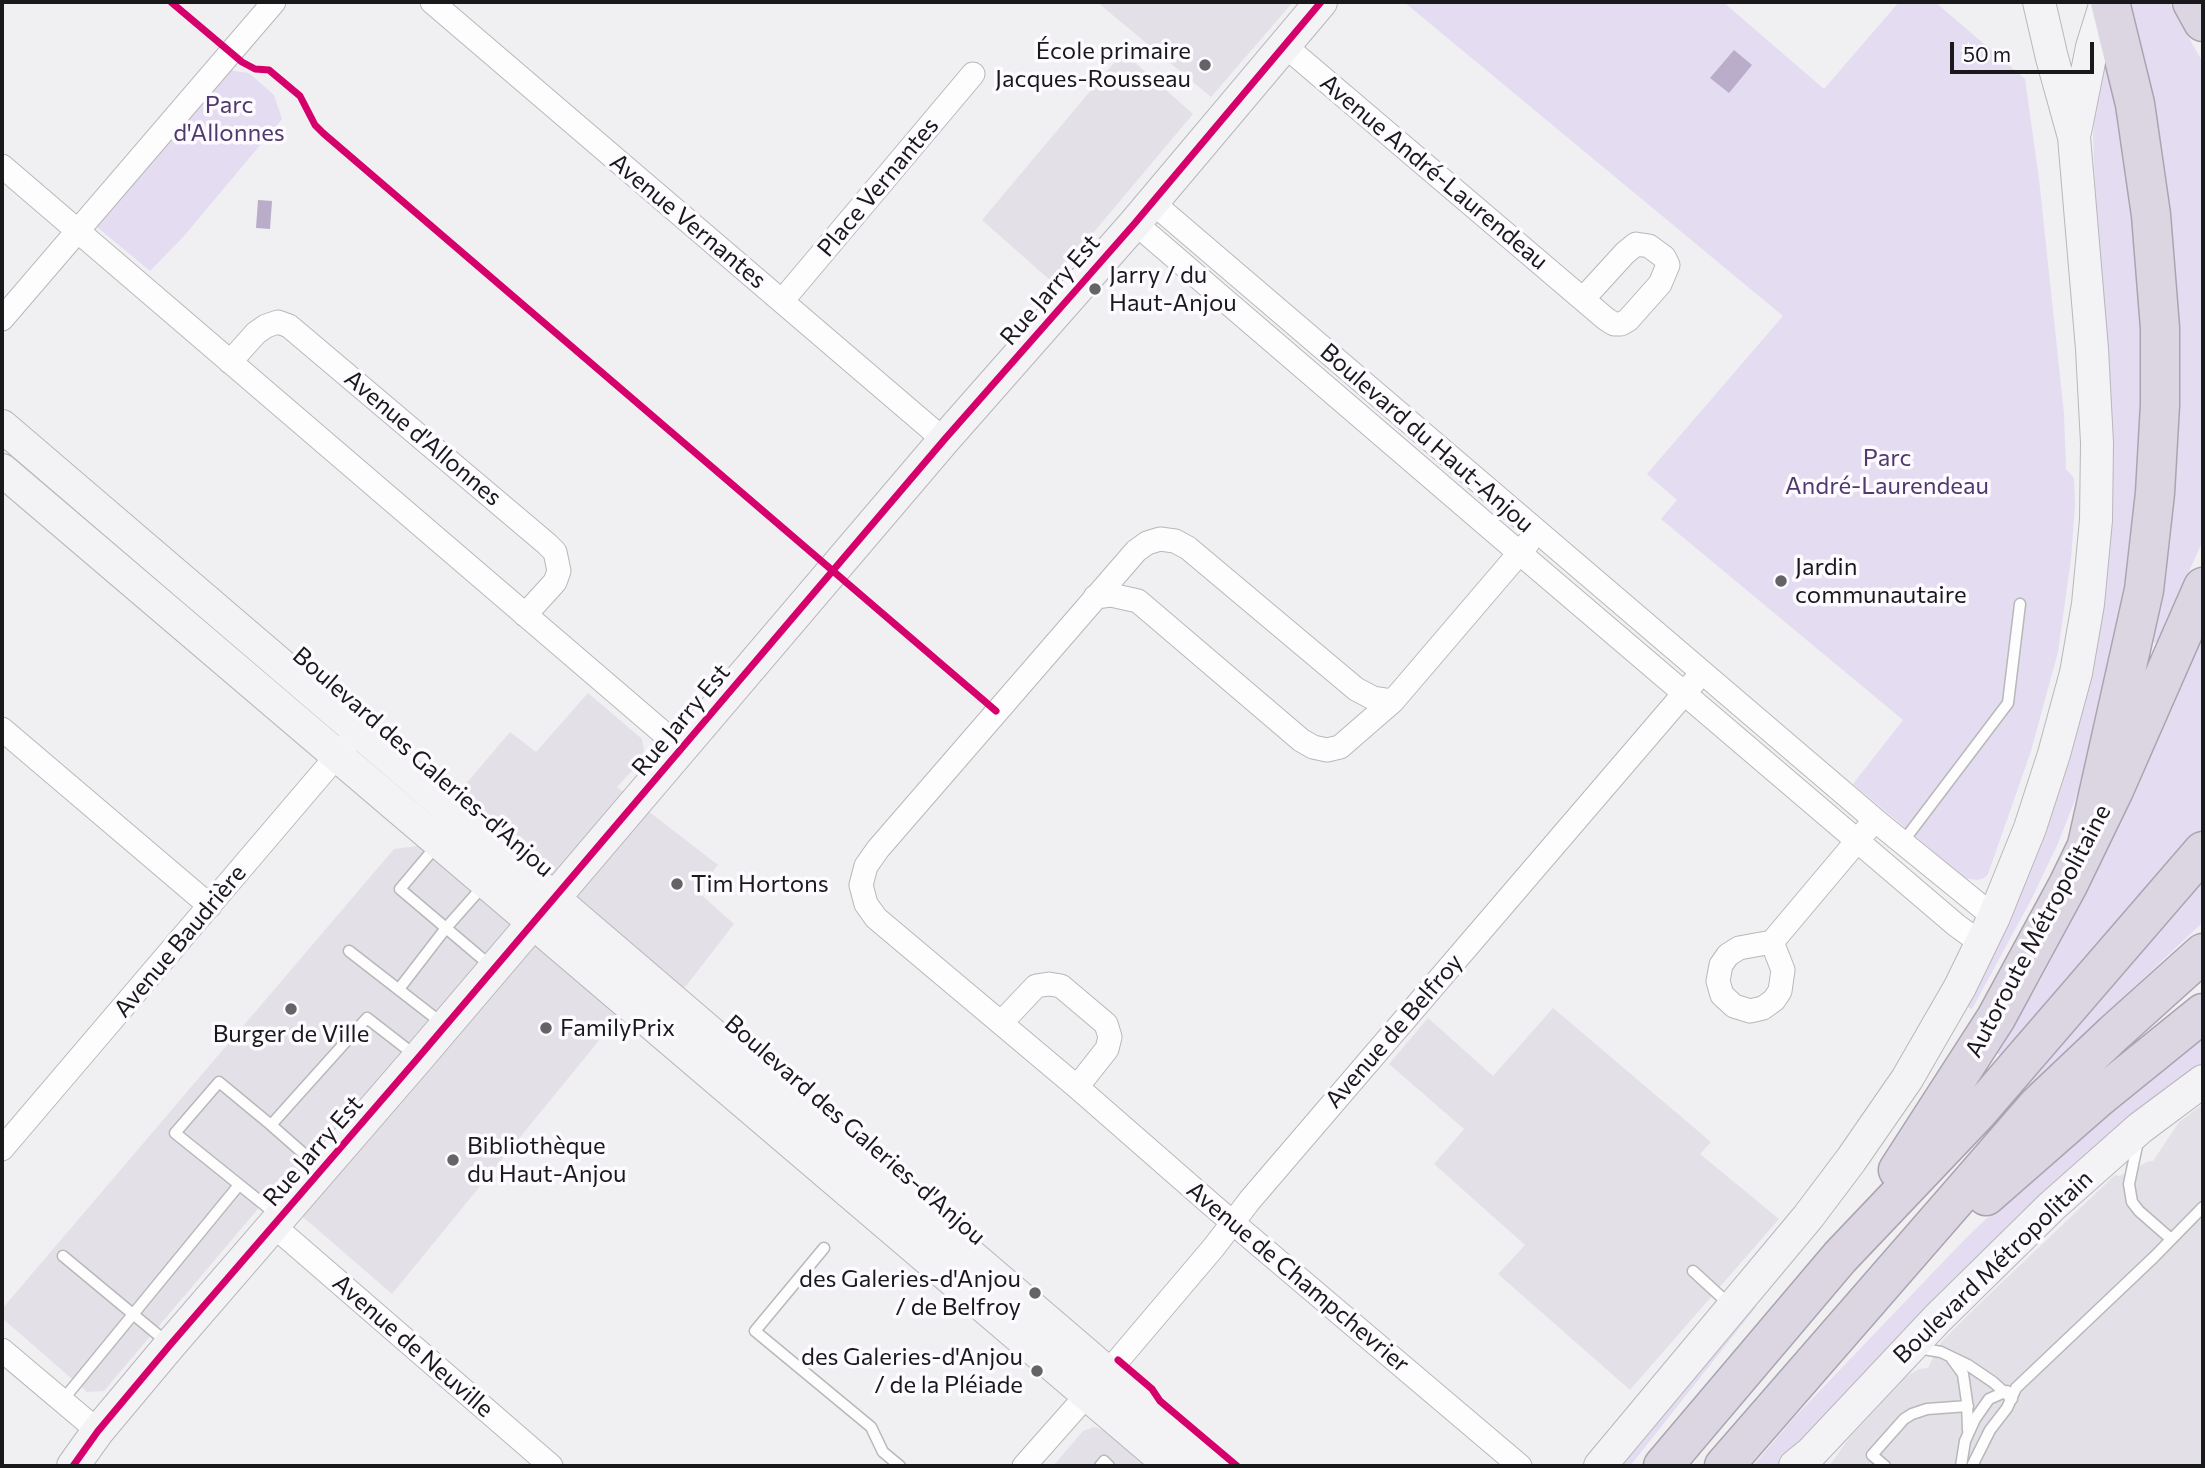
<!DOCTYPE html>
<meta charset="utf-8">
<style>
body{margin:0}
#map{position:relative;width:2205px;height:1468px;overflow:hidden;background:#f0eff2;font-family:Commissioner,sans-serif}
canvas{display:block}
.frame{position:absolute;inset:0;border:4px solid #19191b;pointer-events:none}
.scale{position:absolute;left:1950px;top:42px;width:144px;height:32px;box-sizing:border-box;border:4px solid #19191b;border-top:0;padding-left:9px;font-size:21px;line-height:24px;white-space:nowrap;color:#19191b;-webkit-text-stroke:5px #fdfbff;paint-order:stroke}
</style>
<div id="map">
<canvas width="2205" height="1468"></canvas>
<div class="frame"></div>
<div class="scale">50 m</div>
</div>
<script>
const context = document.querySelector('canvas').getContext('2d');
context.lineJoin = 'round';
function fillPath(path, color) { context.fillStyle = color; context.fill(path, 'evenodd'); }
const poly = rows => new Path2D(rows.map(r => 'M' + r).join(''));
function stroke(path, color, width, dash) { context.strokeStyle = color; context.lineWidth = width; context.lineCap = dash ? 'butt' : 'round'; context.setLineDash(dash || []); context.stroke(path); }
function drawText(font, color, halo, rows, align = 'center') {
  context.font = font + ' Commissioner,sans-serif'; context.lineWidth = 7; context.setLineDash([]); context.textBaseline = 'middle'; context.strokeStyle = halo; context.fillStyle = color; for (const [text, x, y, turn = 0] of rows) {
    context.save(); context.translate(x, y); context.rotate((+turn || 0) * Math.PI / 180); context.textAlign = isNaN(turn) ? turn : align; if (halo) context.strokeText(text, 0, 0); context.fillText(text, 0, 0); context.restore();
  }
}
const built = poly([
 [1097,2,1293,2,1211,97],
 [1123,52,1193,114,1052,282,982,220],
 [588,693,642,739,645,757,617,787,718,865,697,891,734,924,686,986,619,1016,392,1294,273,1191,104,1391,87,1392,2,1318,2,1309,394,849,417,846,459,792,510,732,536,752],
 [1553,1008,1711,1142,1700,1154,1779,1219,1630,1390,1498,1274,1525,1245,1434,1164,1464,1129,1389,1064,1428,1018,1493,1076],
 [2203,1104,2203,1466,1829,1466,1850,1437,1907,1376,1919,1369,1928,1368,1941,1342,1976,1307,2115,1175,2120,1176,2149,1161,2153,1161,2179,1122],
 [1094,1427,1105,1431,1146,1466,1053,1466,1083,1431]
]);
const green = poly([
 [1404,2,1723,2,1824,89,1899,2,1935,2,2025,79,2039,179,2064,414,2066,469,2074,478,2075,506,2071,559,2058,652,2031,751,1988,874,1984,878,1977,880,1965,878,1853,784,1903,720,1661,519,1677,500,1647,474,1783,316],
 [2125,2,2169,2,2203,63,2203,540,2157,643,2149,641,2162,569],
 [2107,41,2143,245,2144,501,2085,774,2059,841,2032,898,1972,1009,1967,1007,2018,901,2060,790,2093,672,2103,611,2113,505,2113,441,2096,217,2093,135,2096,98],
 [220,64,234,71,249,73,274,95,282,119,184,236,150,271,91,222],
 [2203,637,2203,830,2006,1059,1997,1053,2041,979,2081,903],
 [2203,872,2203,922,2014,1101,2010,1097],
 [2203,1028,2203,1064,2164,1090,2112,1132,1915,1320,1778,1466,1753,1466,1792,1420,1966,1238,2037,1171],
 [1753,1305,1756,1307,1630,1466,1619,1466]
]);
const water = poly([
 [1734,50,1752,65,1729,93,1710,78],
 [258,200,272,201,270,229,256,228]
]);
const lane = poly([
 [1902,843,2008,703,2020,604],
 [438,844,400,889,492,967],
 [349,951,443,1024],
 [399,989,446,928,484,885],
 [271,1125,219,1082,175,1133,277,1215],
 [2138,1141,2129,1184,2132,1202,2139,1211,2171,1239],
 [320,1168,271,1125,367,1018,416,1056],
 [824,1248,755,1331,871,1427,883,1452,900,1466],
 [63,1256,169,1344],
 [1693,1271,1730,1305],
 [1918,1348,1941,1352,1968,1365,1993,1382,2012,1399],
 [1952,1359,1963,1374,1967,1402,1968,1430],
 [62,1401,239,1185],
 [1100,1466,1104,1461,1109,1466],
 [1885,1466,1872,1455,1904,1419,1912,1414,1927,1409,1968,1406],
 [1961,1466,1965,1441,1975,1419,1989,1399,2007,1391],
 [1972,1466,1990,1430,2007,1408,2016,1388,2154,1257,2203,1207]
]);
const street = poly([
 [432,2,944,440],
 [1284,45,1606,319,1614,324,1621,324,1628,320,1660,284,1668,265,1664,257,1649,246,1636,244,1625,253,1583,299],
 [2,166,682,749],
 [1152,202,1881,825,1994,917],
 [1135,223,1495,532,1956,925,1982,944],
 [782,301,973,74],
 [2,319,274,2],
 [230,362,256,333,266,326,278,322,289,326,547,544,555,552,559,571,555,582,525,615],
 [1095,597,1111,595,1138,601,1301,740,1313,747,1327,750,1340,747,1393,701,1528,543],
 [1393,701,1373,698,1356,689,1188,548,1175,541,1160,539,1147,543,1136,551,878,849,866,866,861,885,866,904,876,918,1077,1087,1212,1205,1520,1466],
 [2,729,210,906],
 [1772,942,1783,970,1780,991,1774,1000,1763,1008,1750,1011,1734,1006,1722,995,1718,981,1721,965,1728,955,1739,948,1772,942,1868,828],
 [1001,1023,1036,986,1049,984,1061,986,1106,1024,1110,1037,1107,1049,1077,1087],
 [2,1149,347,744],
 [274,1226,551,1466],
 [2,1350,98,1431],
 [1108,1372,1214,1247,1250,1200,1694,682],
 [1024,1466,1086,1396]
]);
const secondary = poly([
 [2075,132,2092,47,2106,2],
 [2,426,1087,1355,1214,1466],
 [2,470,1171,1466],
 [73,1466,98,1431,170,1345,418,1058,944,440,1135,223,1321,2],
 [1600,1466,1808,1217,1851,1160,1907,1079,1960,987,1994,917,2030,828,2054,754,2076,673,2088,604,2096,520,2097,443,2092,349,2074,137,2052,58,2039,2],
 [1795,1466,1811,1453,1937,1319,2052,1206,2140,1128,2203,1081]
]);
const highway = poly([
 [2192,2,2203,22],
 [2087,845,2144,590,2155,493,2160,405,2160,328,2151,215,2135,104,2110,2],
 [1898,1170,1996,1018,2068,885,2114,790,2203,587],
 [1986,1196,2098,1098,2203,1013],
 [1663,1466,1840,1257,1976,1114,2203,851],
 [1724,1466,2038,1105,2114,1033,2203,953]
]);
const cycleway = poly([
 [171,2,242,62,255,69,269,70,300,96,315,125,323,133,996,711],
 [1118,1360,1152,1389,1160,1401,1237,1466],
 [73,1466,98,1431,170,1345,418,1058,944,440,1135,223,1321,2]
]);
const markers = [
 [1205,65,7,"#646466"],
 [1095,289,7,"#646466"],
 [1781,581,7,"#646466"],
 [677,884,7,"#646466"],
 [291,1009,7,"#646466"],
 [546,1028,7,"#646466"],
 [453,1160,7,"#646466"],
 [1035,1293,7,"#646466"],
 [1037,1371,7,"#646466"]
];
const poiNames = [
 ["École primaire",1191,51,"right"],
 ["Jacques-Rousseau",1191,79,"right"],
 ["Jarry / du",1109,275],
 ["Haut-Anjou",1109,303],
 ["Jardin",1795,567],
 ["communautaire",1795,595],
 ["Tim Hortons",691,884],
 ["FamilyPrix",560,1028],
 ["Burger de Ville",291,1034,"center"],
 ["Bibliothèque",467,1146],
 ["du Haut-Anjou",467,1174],
 ["des Galeries-d'Anjou",1021,1279,"right"],
 ["/ de Belfroy",1021,1307,"right"],
 ["des Galeries-d'Anjou",1023,1357,"right"],
 ["/ de la Pléiade",1023,1385,"right"]
];
const parkNames = [
 ["Parc",229,105],
 ["d'Allonnes",229,133],
 ["Parc",1887,458],
 ["André-Laurendeau",1887,486]
];
const streetNames = [
 ["Avenue André-Laurendeau",1434,172,40],
 ["Place Vernantes",878,187,-50],
 ["Avenue Vernantes",688,221,40],
 ["Rue Jarry Est",1050,290,-49],
 ["Avenue d'Allonnes",423,438,40],
 ["Boulevard du Haut-Anjou",1427,438,41],
 ["Rue Jarry Est",681,720,-50],
 ["Boulevard des Galeries-d'Anjou",423,762,41],
 ["Autoroute Métropolitaine",2038,931,-62],
 ["Avenue Baudrière",180,941,-50],
 ["Avenue de Belfroy",1394,1031,-49],
 ["Boulevard des Galeries-d'Anjou",855,1130,41],
 ["Rue Jarry Est",313,1151,-49],
 ["Boulevard Métropolitain",1993,1267,-44],
 ["Avenue de Champchevrier",1298,1277,40],
 ["Avenue de Neuville",413,1346,41]
];
fillPath(built, '#e4e0e8');
fillPath(green, '#e4dcf1');
fillPath(water, '#b9adc9');
stroke(lane, '#b8b7b9', 13);
stroke(street, '#b8b7b9', 25);
stroke(secondary, '#b8b7b9', 34);
stroke(highway, '#aaa4b1', 41);
stroke(lane, '#fdfdfd', 10);
stroke(street, '#fdfdfd', 23);
stroke(secondary, '#f3f2f5', 32);
stroke(highway, '#dcd6e2', 38);
stroke(cycleway, '#d6006c', 7);
for (const [x, y, r, color] of markers) { const dot = new Path2D(); dot.arc(x, y, r, 0, 2 * Math.PI); context.fillStyle = color; context.fill(dot); stroke(dot, '#fdfbff', 2.5); }
drawText('24px', '#19191b', '#fdfbff', poiNames, 'left');
drawText('24px', '#4f386c', '#fdfbff', parkNames);
drawText('24px', '#19191b', '#fdfbff', streetNames);
</script>
